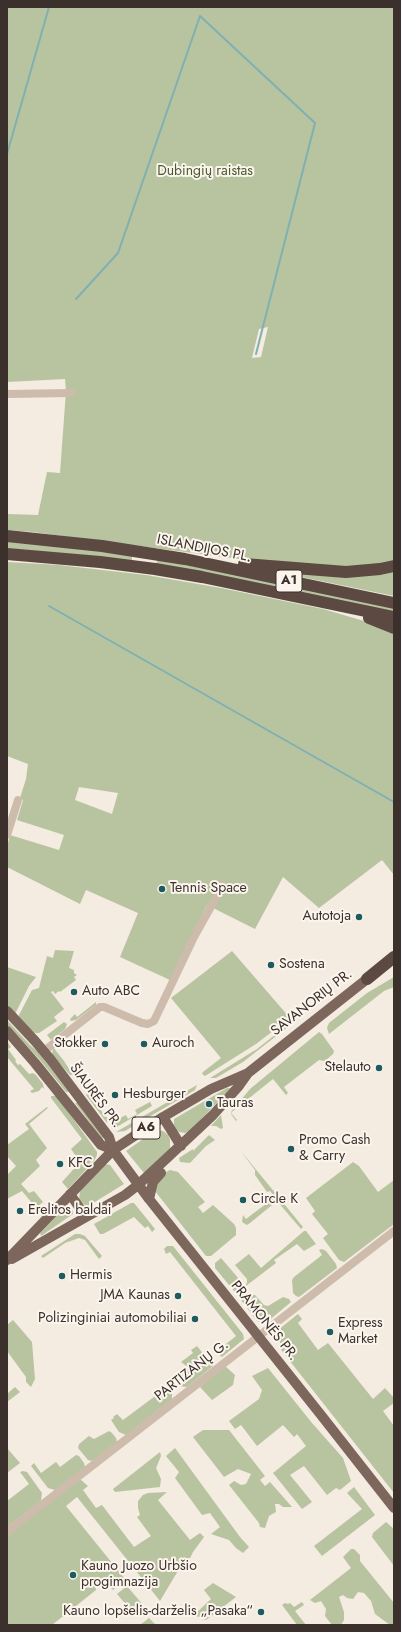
<!DOCTYPE html>
<meta charset="utf-8">
<style>
body{margin:0}
#map{position:relative;width:401px;height:1632px;overflow:hidden;background:#f4ebe1;font-family:Jost,sans-serif}
canvas{display:block}
.frame{position:absolute;inset:0;border:8px solid #3b302b;pointer-events:none}
</style>
<div id="map">
<canvas width="401" height="1632"></canvas>
<div class="frame"></div>
</div>
<script>
const context = document.querySelector('canvas').getContext('2d');
context.lineJoin = 'round';
function fillPath(path, color) { context.fillStyle = color; context.fill(path, 'evenodd'); }
const poly = rows => new Path2D(rows.map(r => 'M' + r).join(''));
function stroke(path, color, width, dash) { context.strokeStyle = color; context.lineWidth = width; context.lineCap = dash ? 'butt' : 'round'; context.setLineDash(dash || []); context.stroke(path); }
function drawText(font, color, halo, rows, align = 'center') {
  context.font = font + ' Jost,sans-serif'; context.lineWidth = 4; context.setLineDash([]); context.textBaseline = 'middle'; context.strokeStyle = halo; context.fillStyle = color; for (const [text, x, y, turn = 0] of rows) {
    context.save(); context.translate(x, y); context.rotate((+turn || 0) * Math.PI / 180); context.textAlign = isNaN(turn) ? turn : align; if (halo) context.strokeText(text, 0, 0); context.fillText(text, 0, 0); context.restore();
  }
}
const green = poly([
 [7,7,394,7,394,562,372,567,308,568,32,532,7,530,7,514,38,515,47,472,60,473,66,391,65,379,7,382],
 [268,327,261,357,252,358,259,329],
 [7,541,132,554,132,559,131,562,7,550],
 [158,559,394,607,394,613,156,564],
 [7,562,59,565,146,575,221,588,323,609,381,626,394,633,394,875,382,860,319,908,283,877,255,929,207,905,170,980,120,957,138,913,86,890,80,904,7,867,7,847,10,835,59,850,64,835,17,820,23,800,20,798,26,779,28,764,7,756],
 [79,787,118,793,112,814,75,800],
 [394,568,394,596,282,573],
 [55,950,74,951,69,968,74,970,74,973,77,975,74,977,76,980,60,992,59,991,55,994,53,991,51,992,64,1009,54,1017,57,1021,39,1033,36,1033,33,1032,18,1017,32,990,39,988,47,956,53,958],
 [232,951,290,1018,256,1044,205,1076,202,1074,203,1072,221,1058,171,998],
 [7,967,36,977,29,986,15,1014,7,1007],
 [394,977,394,987,384,991,329,1034,327,1028,329,1023,367,993],
 [96,1002,96,1005,76,1020,71,1021,70,1019,75,1014,77,1017],
 [7,1020,30,1045,44,1057,69,1092,66,1092,40,1060,7,1025],
 [64,1022,67,1024,65,1029,51,1040,47,1035],
 [290,1023,289,1026,243,1062,216,1078,210,1078,257,1049],
 [319,1032,322,1034,334,1051,333,1054,325,1061,319,1060,284,1087,288,1093,286,1095,273,1079,233,1111,231,1113,237,1120,236,1121,231,1114,231,1112,250,1089],
 [7,1041,11,1047,8,1049,16,1060,15,1061,18,1065,20,1064,29,1074,33,1073,36,1075,43,1084,44,1089,42,1087,39,1091,32,1093,30,1091,34,1089,7,1057],
 [53,1047,64,1061,73,1075,70,1075,52,1055],
 [197,1085,195,1090,125,1131,116,1132],
 [227,1088,230,1088,230,1089,190,1131,185,1133,179,1132,176,1129,174,1125,174,1119],
 [87,1093,108,1119,107,1123,86,1095],
 [51,1096,57,1096,97,1152,97,1155,94,1161,68,1189,62,1182,80,1162,71,1149,82,1139,51,1098],
 [150,1102,152,1106,115,1128,112,1125,111,1117,113,1116,120,1118,126,1115,128,1119,137,1114,135,1110],
 [75,1103,78,1103,105,1137,102,1139],
 [47,1107,48,1108,29,1124,47,1148,36,1160,40,1166,21,1184,29,1193,34,1191,43,1202,36,1208,22,1191,7,1199,7,1175,16,1166,7,1156,7,1145,29,1129,25,1124],
 [221,1115,223,1128,221,1129,216,1126,211,1126],
 [156,1130,163,1131,168,1135,170,1140,170,1151,146,1173,144,1173,126,1151],
 [209,1135,215,1140,206,1146,190,1163,180,1162,179,1158,193,1149,193,1151],
 [240,1150,303,1227,301,1229,277,1201,250,1223,247,1225,242,1222,243,1215,246,1219,275,1197,270,1191,267,1192,255,1175,255,1170],
 [353,1162,359,1166,378,1192,394,1180,394,1224,344,1262,339,1260,323,1238,328,1234,312,1214,315,1211,306,1198],
 [105,1164,110,1165,124,1184,90,1205,86,1206,79,1200,80,1190],
 [170,1170,178,1172,205,1202,198,1207,203,1213,213,1205,234,1224,236,1228,236,1235,211,1256,206,1256,155,1191,156,1183,166,1172],
 [131,1203,134,1203,155,1229,152,1232,148,1226,145,1228,134,1217,103,1234,100,1234,94,1224],
 [68,1206,73,1211,73,1214,41,1236,40,1233,64,1208],
 [304,1231,306,1231,316,1244,304,1251,297,1244,274,1260,276,1263,238,1292,234,1291,215,1268,215,1263,221,1258,245,1286,247,1283,247,1279,235,1265,249,1254,261,1268],
 [75,1234,80,1234,85,1236,102,1256,99,1259,85,1240,79,1238,65,1243,43,1258,41,1256],
 [167,1246,173,1246,243,1334,244,1339,222,1357,216,1352,236,1336,170,1252,166,1254,164,1249],
 [322,1249,326,1251,336,1264,337,1268,299,1297,296,1296,293,1293,292,1280,294,1277,322,1255,319,1250],
 [245,1294,255,1295,264,1305,268,1306,283,1297,289,1299,291,1302,267,1322,262,1323,257,1321,241,1300],
 [298,1314,302,1319,298,1323,318,1350,328,1343,373,1399,385,1388,394,1398,394,1403,383,1411,394,1426,394,1493,278,1346,281,1344,279,1341,278,1330],
 [13,1320,32,1342,35,1379,31,1387,26,1382,26,1377,7,1351,7,1325],
 [197,1346,213,1366,187,1387,178,1386,178,1378,189,1368,181,1362,193,1353,191,1350],
 [225,1366,235,1375,233,1385,212,1400,200,1387],
 [268,1368,312,1423,343,1458,351,1481,340,1490,336,1488,327,1495,304,1466,290,1475,312,1502,302,1509,273,1473,306,1446,297,1434,294,1437,283,1425,257,1446,241,1425,235,1429,229,1421,259,1399,262,1390,252,1376],
 [15,1387,20,1392,7,1402,7,1394],
 [166,1388,172,1394,172,1399,126,1435,119,1432,111,1420,114,1418,113,1417,117,1414,123,1420],
 [203,1430,229,1430,265,1476,260,1480,265,1486,270,1482,292,1507,283,1507,279,1504,275,1504,276,1512,269,1516,265,1528,260,1527,259,1523,229,1485,234,1481,241,1485,246,1484,251,1474,238,1469,224,1477,193,1437],
 [109,1431,112,1433,116,1438,117,1442,92,1461,88,1460,78,1448,79,1444,89,1436,94,1439],
 [7,1448,20,1463,7,1473],
 [175,1448,240,1537,249,1547,243,1553,236,1548,229,1540,211,1534,220,1527,210,1513,202,1515,175,1478,179,1472,166,1456],
 [160,1452,161,1456,156,1468,161,1479,160,1487,115,1492,113,1489],
 [76,1455,79,1456,84,1463,85,1467,55,1490,48,1488,31,1466,34,1463,41,1473,56,1462,60,1467],
 [23,1471,27,1472,42,1493,41,1501,7,1527,7,1501,29,1484,20,1472],
 [80,1479,88,1486,83,1490,96,1508,102,1505,134,1547,151,1536,137,1517,140,1515,138,1508,138,1501,143,1495,148,1493,167,1492,158,1500,190,1540,200,1533,204,1537,193,1552,190,1558,185,1559,160,1601,77,1497,66,1506,125,1579,113,1590,103,1579,95,1585,96,1590,52,1625,7,1625,7,1535],
 [354,1487,375,1515,322,1556,314,1546,362,1509,347,1493],
 [386,1522,394,1529,394,1566,372,1537,373,1533],
 [351,1549,354,1549,360,1555,360,1561,394,1603,394,1625,390,1625,375,1614,371,1601,364,1593,358,1592,353,1599,347,1598,343,1595,339,1597,344,1612,344,1620,341,1625,332,1625,328,1620,325,1616,326,1609,321,1601,315,1603,310,1600,351,1568,343,1557],
 [213,1583,236,1597,206,1620,194,1615,211,1599,204,1590],
 [127,1586,143,1605,133,1613,117,1594],
 [302,1602,304,1605,295,1611,306,1625,297,1625,282,1605,285,1603,288,1604,290,1603,294,1607],
 [149,1618,156,1625,140,1625]
]);
const stream = poly([
 [7,154,49,7],
 [76,299,118,253,200,16,315,123,256,354],
 [49,606,394,802]
]);
const minor = poly([
 [7,394,71,393],
 [7,835,18,800],
 [44,1051,100,1007,104,1007,142,1023,148,1024,154,1021,194,937,223,885],
 [7,1532,394,1231]
]);
const major = poly([
 [7,1011,35,1041,51,1060,109,1137,113,1150,149,1199,321,1415,394,1508],
 [7,1031,35,1063,101,1145,113,1150],
 [163,1117,181,1146],
 [70,1194,86,1217],
 [149,1199,153,1182,161,1173],
 [12,1259,125,1195,138,1185,213,1115,238,1087,248,1073],
 [7,1260,113,1150,163,1117,211,1089,248,1073,367,979]
]);
const highway = poly([
 [7,536,102,546,185,559,394,603],
 [7,554,100,562,155,569,202,577,394,617],
 [244,564,346,572,380,569,394,566],
 [369,618,394,628],
 [367,979,394,957]
]);
const markers = [
 [162,889,4,"#1f5a5e"],
 [359,917,4,"#1f5a5e"],
 [271,965,4,"#1f5a5e"],
 [74,992,4,"#1f5a5e"],
 [105,1044,4,"#1f5a5e"],
 [144,1044,4,"#1f5a5e"],
 [379,1068,4,"#1f5a5e"],
 [115,1095,4,"#1f5a5e"],
 [209,1104,4,"#1f5a5e"],
 [291,1149,4,"#1f5a5e"],
 [60,1164,4,"#1f5a5e"],
 [243,1200,4,"#1f5a5e"],
 [20,1211,4,"#1f5a5e"],
 [62,1276,4,"#1f5a5e"],
 [178,1296,4,"#1f5a5e"],
 [195,1319,4,"#1f5a5e"],
 [330,1332,4,"#1f5a5e"],
 [73,1575,4,"#1f5a5e"],
 [261,1612,4,"#1f5a5e"]
];
const shields = [
 [289,581,26],
 [146,1128,28]
];
const shieldNames = [
 ["A1",289,581],
 ["A6",146,1128]
];
const parkNames = [
 ["Dubingių raistas",205,172]
];
const streetNames = [
 ["ISLANDIJOS PL.",204,549,11],
 ["SAVANORIŲ PR.",312,1003,-38],
 ["ŠIAURĖS PR.",95,1096,53],
 ["PRAMONĖS PR.",264,1321,51],
 ["PARTIZANŲ G.",192,1371,-38]
];
const poiNames = [
 ["Tennis Space",170,889],
 ["Autotoja",351,917,"right"],
 ["Sostena",279,965],
 ["Auto ABC",82,992],
 ["Stokker",97,1044,"right"],
 ["Auroch",152,1044],
 ["Stelauto",371,1068,"right"],
 ["Hesburger",123,1095],
 ["Tauras",217,1104],
 ["Promo Cash",299,1141],
 ["& Carry",299,1157],
 ["KFC",68,1164],
 ["Circle K",251,1200],
 ["Erelitos baldai",28,1211],
 ["Hermis",70,1276],
 ["JMA Kaunas",170,1296,"right"],
 ["Polizinginiai automobiliai",187,1319,"right"],
 ["Express",338,1324],
 ["Market",338,1340],
 ["Kauno Juozo Urbšio",81,1567],
 ["progimnazija",81,1583],
 ["Kauno lopšelis-darželis „Pasaka“",253,1612,"right"]
];
fillPath(green, '#b8c4a0');
stroke(stream, '#7fb0b2', 2);
stroke(minor, '#cdbbac', 8);
stroke(major, '#7d675c', 10);
stroke(highway, '#5c4a42', 12);
for (const [x, y, r, color] of markers) { const dot = new Path2D(); dot.arc(x, y, r, 0, 2 * Math.PI); context.fillStyle = color; context.fill(dot); stroke(dot, '#fbf5ee', 1.5); }
for (const [x, y, w] of shields) { const box = new Path2D(); box.roundRect(x - w / 2, y - 11, w, 22, 3); context.fillStyle = '#fbf5ee'; context.fill(box); stroke(box, '#3b302b', 1); }
drawText('bold 13px', '#3b302b', null, shieldNames);
drawText('14px', '#4a5a2e', '#fbf5ee', parkNames);
drawText('14px', '#3b302b', '#fbf5ee', streetNames);
drawText('14px', '#3b302b', '#fbf5ee', poiNames, 'left');
</script>
